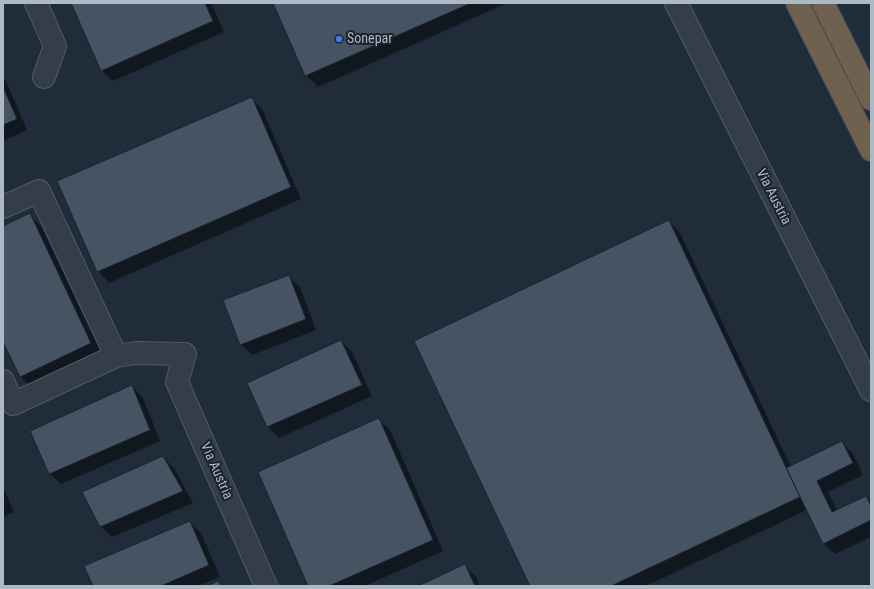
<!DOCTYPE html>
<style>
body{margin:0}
#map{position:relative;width:874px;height:589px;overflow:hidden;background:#202c39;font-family:"Roboto Condensed",sans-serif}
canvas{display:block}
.frame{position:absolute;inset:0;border:4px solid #aeb9c6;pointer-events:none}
</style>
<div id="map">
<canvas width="874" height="589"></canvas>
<div class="frame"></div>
</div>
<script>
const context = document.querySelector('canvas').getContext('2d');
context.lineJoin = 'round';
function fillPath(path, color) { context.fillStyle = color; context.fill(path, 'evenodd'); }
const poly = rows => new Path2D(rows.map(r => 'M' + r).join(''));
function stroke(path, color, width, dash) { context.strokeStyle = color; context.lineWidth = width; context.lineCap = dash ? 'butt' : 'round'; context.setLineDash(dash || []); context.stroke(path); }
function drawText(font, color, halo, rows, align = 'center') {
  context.font = font + ' "Roboto Condensed",sans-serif'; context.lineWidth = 4; context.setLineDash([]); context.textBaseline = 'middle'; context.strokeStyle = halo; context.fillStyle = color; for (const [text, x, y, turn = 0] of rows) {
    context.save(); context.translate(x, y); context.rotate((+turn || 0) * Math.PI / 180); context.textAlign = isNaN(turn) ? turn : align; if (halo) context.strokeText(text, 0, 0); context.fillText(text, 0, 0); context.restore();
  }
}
const shadow = poly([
 [72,3,211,3,224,32,113,81,101,70],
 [275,3,507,3,318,87,306,75],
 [3,77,5,79,27,130,3,141],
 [251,98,262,109,301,199,109,283,98,271],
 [30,215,41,226,102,354,32,388,20,376,3,339,3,227],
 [669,221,680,233,791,467,842,442,853,454,863,475,828,492,837,511,866,497,871,502,871,537,835,554,823,543,807,510,646,586,531,586],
 [288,276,300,287,316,330,252,355,241,344],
 [341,341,352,352,372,396,279,438,268,427,248,383],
 [132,386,143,398,160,441,61,484,49,473],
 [378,419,390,430,443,551,365,586,309,586],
 [163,457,174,468,193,503,112,537,100,526],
 [3,487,14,512,3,517],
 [190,522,201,533,220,577,198,586,94,586],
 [465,566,476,577,480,586,420,586]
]);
const building = poly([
 [71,3,205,3,213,21,101,71,71,3],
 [273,3,471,3,305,76,273,3],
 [3,87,17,119,3,125,3,87],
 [252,97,291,187,97,272,57,181,252,97],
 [30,213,91,343,20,377,3,342,3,226,30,213],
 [669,220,800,497,611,586,530,586,414,341,669,220],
 [289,275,306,319,240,345,223,300,289,275],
 [341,340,362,385,267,427,247,383,341,340],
 [132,385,150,430,49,474,30,431,132,385],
 [379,418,433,540,329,586,308,586,258,472,379,418],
 [842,441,853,463,817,481,832,512,866,496,871,506,871,520,823,544,786,468,842,441],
 [163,456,183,491,100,527,82,492,163,456],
 [190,521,209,565,161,586,93,586,84,566,190,521],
 [465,564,475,586,418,586,465,564],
 [218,581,221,586,207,586,218,581]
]);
const minor = poly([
 [36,3,55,46,44,77],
 [676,3,871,390],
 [3,207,39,191,116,356],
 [3,381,13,404,116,356,136,353,185,354,177,382,266,586]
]);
const highway = poly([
 [797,3,871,150],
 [823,3,871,99]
]);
const markers = [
 [339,39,4,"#3f7fe0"]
];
const poiNames = [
 ["Sonepar",347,39]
];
const streetNames = [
 ["Via Austria",773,197,63],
 ["Via Austria",216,471,66]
];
fillPath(shadow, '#0007');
fillPath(building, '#455363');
stroke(building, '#1b2530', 1);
stroke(minor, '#515c67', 24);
stroke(highway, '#3e4954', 24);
stroke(minor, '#333e49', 22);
stroke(highway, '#6f6150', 22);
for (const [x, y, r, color] of markers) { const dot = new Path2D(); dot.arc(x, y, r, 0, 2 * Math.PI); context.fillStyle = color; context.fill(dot); stroke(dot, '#19232d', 1.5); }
drawText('14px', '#aeb9c6', '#19232d', poiNames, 'left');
drawText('14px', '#aeb9c6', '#19232d', streetNames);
</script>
